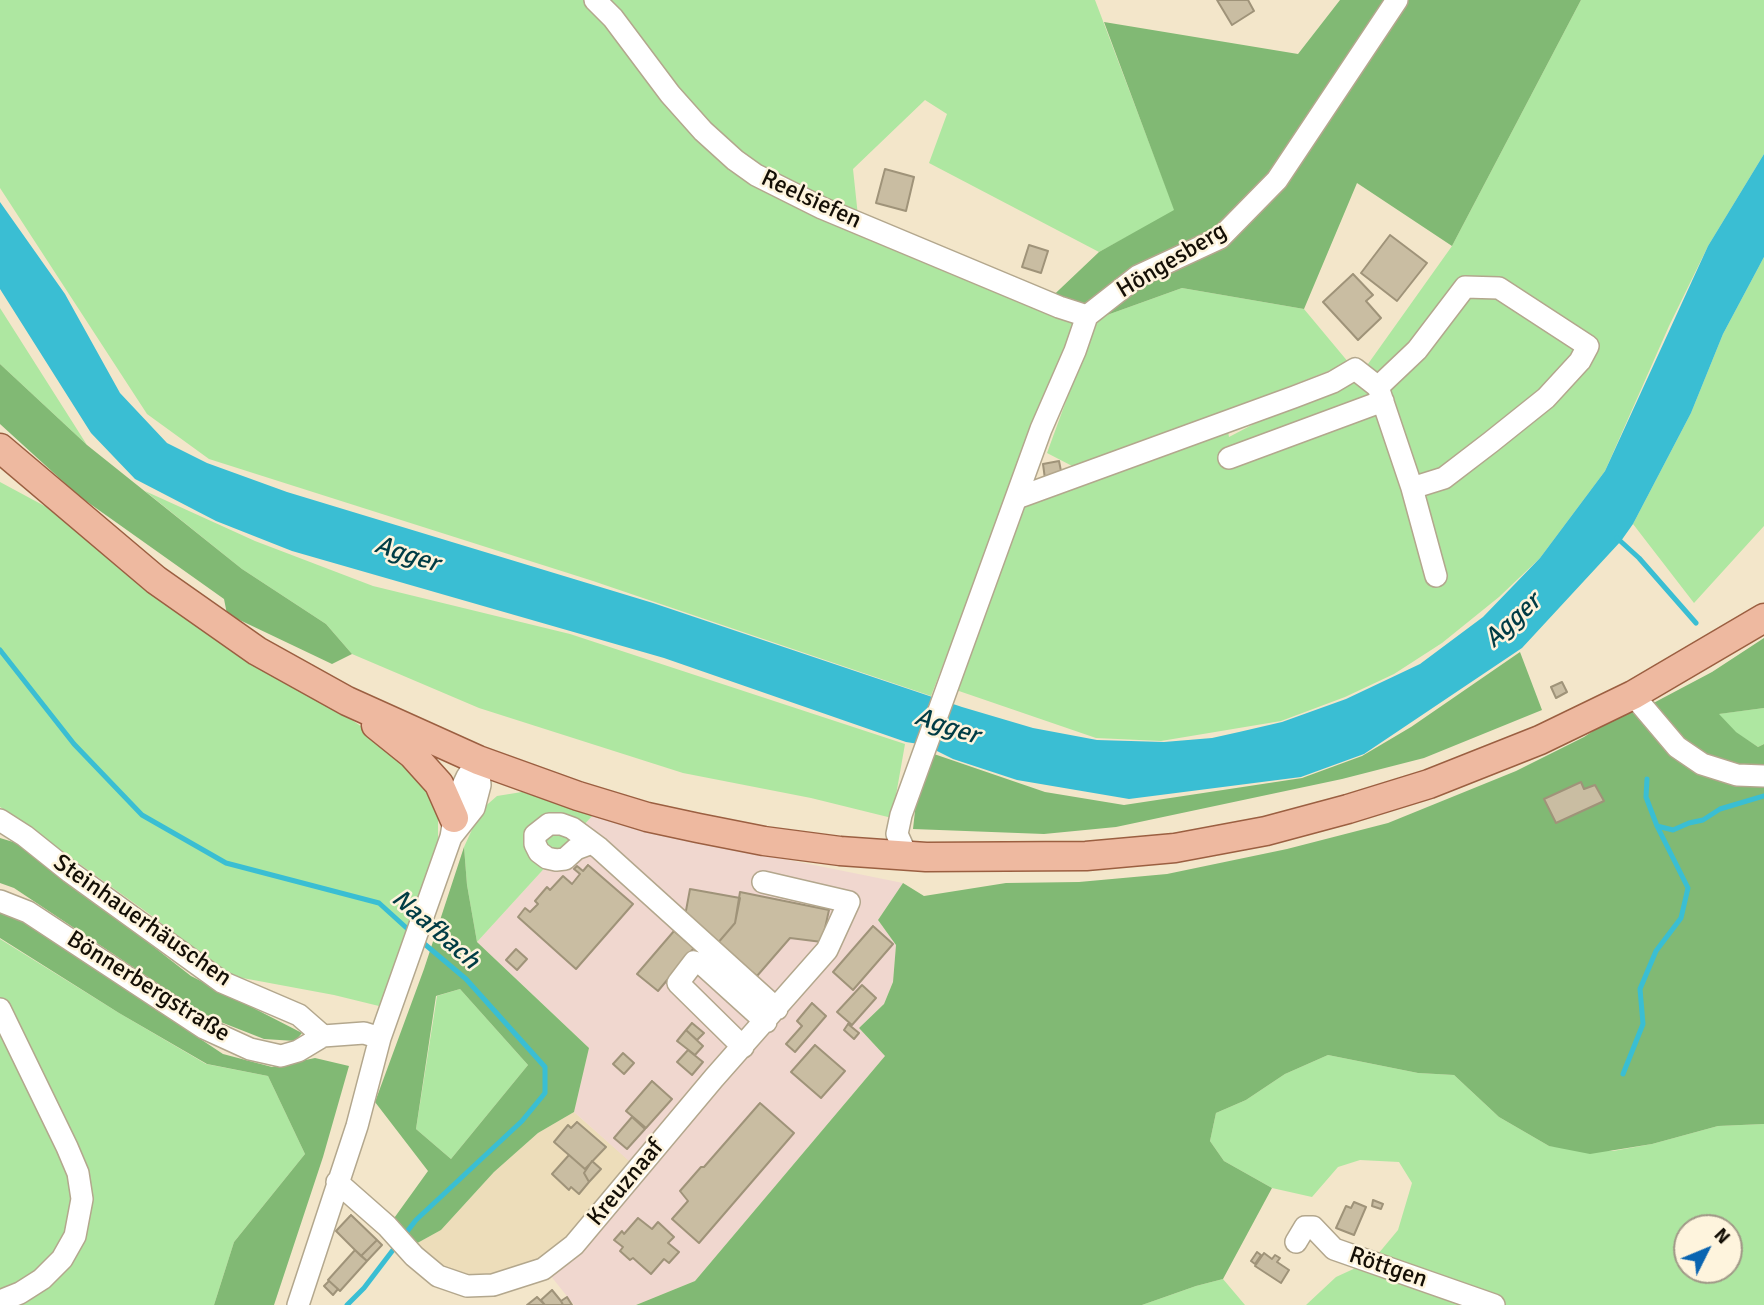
<!DOCTYPE html>
<meta charset="utf-8">
<style>
body{margin:0}
#map{position:relative;width:1764px;height:1305px;overflow:hidden;background:#f3e6ca;font-family:Signika,sans-serif}
canvas{display:block}
.north{position:absolute;left:1673px;top:1214px;width:70px;height:70px;box-sizing:border-box;background:#fef4dd;border:2px solid #a09887;border-radius:50%;rotate:47deg;font-size:19px;font-weight:700;line-height:28px;text-align:center;color:#140f06}
.north::after{content:'';display:block;margin:auto;width:24px;height:32px;background:#0964b1;clip-path:polygon(50% 0,100% 100%,50% 72%,0 100%)}
</style>
<div id="map">
<canvas width="1764" height="1305"></canvas>
<div class="north">N</div>
</div>
<script>
const context = document.querySelector('canvas').getContext('2d');
context.lineJoin = 'round';
function fillPath(path, color) { context.fillStyle = color; context.fill(path, 'evenodd'); }
const poly = rows => new Path2D(rows.map(r => 'M' + r).join(''));
function stroke(path, color, width, dash) { context.strokeStyle = color; context.lineWidth = width; context.lineCap = dash ? 'butt' : 'round'; context.setLineDash(dash || []); context.stroke(path); }
function drawText(font, color, halo, rows, align = 'center') {
  context.font = font + ' Signika,sans-serif'; context.lineWidth = 5; context.setLineDash([]); context.textBaseline = 'middle'; context.strokeStyle = halo; context.fillStyle = color; for (const [text, x, y, turn = 0] of rows) {
    context.save(); context.translate(x, y); context.rotate((+turn || 0) * Math.PI / 180); context.textAlign = isNaN(turn) ? turn : align; if (halo) context.strokeText(text, 0, 0); context.fillText(text, 0, 0); context.restore();
  }
}
const built = poly([
 [574,1112,639,1169,542,1269,467,1285,412,1246,441,1230,494,1172,538,1133]
]);
const industrial = poly([
 [593,815,690,840,903,883,878,920,896,945,893,982,884,1004,859,1028,885,1056,695,1281,636,1305,574,1305,550,1275,638,1169,574,1112,589,1048,477,942]
]);
const green = poly([
 [0,0,1095,0,1175,211,1099,252,929,163,947,114,925,100,853,169,860,235,1076,320,931,696,593,581,209,459,147,414,0,188],
 [1581,0,1764,0,1764,154,1708,246,1669,326,1605,471,1540,558,1499,597,1442,643,1394,674,1345,697,1281,721,1161,741,1096,738,956,690,1026,504,1227,426,1229,437,1368,364,1452,246],
 [1764,257,1764,526,1694,603,1633,524,1691,413,1723,334],
 [1182,288,1304,309,1349,363,1078,469,1047,453,1096,319],
 [0,308,87,445,0,364],
 [0,482,65,517,362,727,424,775,438,798,438,843,383,1007,334,995,221,974,155,918,0,807],
 [145,491,255,541,373,586,570,634,905,744,892,818,811,798,683,773,479,708,352,654,326,624,242,569],
 [1764,708,1764,744,1758,747,1735,732,1718,714],
 [522,792,593,815,477,942,467,885,464,847,481,810,497,796],
 [0,939,119,1013,206,1064,268,1076,305,1154,234,1242,214,1305,0,1305],
 [460,989,528,1065,451,1159,416,1129,437,996],
 [1328,1055,1418,1073,1454,1075,1499,1117,1549,1146,1613,1151,1652,1144,1718,1126,1764,1124,1764,1305,1306,1305,1336,1277,1373,1260,1398,1230,1412,1183,1399,1162,1360,1160,1338,1167,1312,1197,1272,1188,1224,1161,1210,1141,1216,1113,1246,1100,1285,1074],
 [1687,1228,1729,1228,1729,1270,1687,1270],
 [1223,1279,1245,1305,1142,1305,1196,1286]
]);
const forest = poly([
 [1340,0,1581,0,1452,246,1357,183,1304,309,1182,288,1096,319,1041,307,1099,252,1174,210,1104,22,1298,54],
 [0,364,87,445,242,569,326,624,352,654,332,664,227,614,224,599,79,496,0,424],
 [1764,638,1764,708,1719,714,1736,732,1758,747,1764,744,1764,1124,1718,1126,1652,1144,1590,1154,1549,1146,1499,1117,1454,1075,1418,1073,1328,1055,1285,1074,1246,1100,1216,1113,1210,1141,1224,1161,1272,1188,1223,1279,1196,1286,1142,1305,636,1305,695,1281,885,1056,859,1028,884,1004,893,982,896,945,878,920,903,883,924,896,1006,883,1079,882,1167,874,1287,849,1388,823,1516,771,1584,737,1612,719,1644,708,1712,672],
 [1520,652,1542,710,1424,758,1342,779,1116,827,1044,834,913,829,916,802,934,754,1045,792,1124,805,1302,778,1362,756,1411,727],
 [0,838,23,845,191,976,302,1033,295,1041,264,1039,208,1017,14,888,0,883],
 [464,847,467,885,477,942,589,1048,574,1112,538,1133,494,1172,441,1230,412,1246,392,1221,428,1171,375,1102,424,969],
 [460,989,528,1065,451,1159,416,1129,436,996],
 [0,911,9,912,223,1054,272,1067,315,1058,349,1066,323,1157,274,1305,214,1305,234,1242,305,1154,268,1076,207,1064,119,1013,0,938]
]);
const water = poly([
 [1764,154,1764,257,1723,334,1691,413,1633,524,1621,541,1522,648,1364,754,1301,777,1129,799,1017,780,953,759,925,745,906,742,664,658,292,551,216,521,135,479,91,433,0,289,0,202,65,294,120,393,167,443,207,463,287,492,653,603,962,707,1033,728,1097,740,1164,742,1212,738,1239,732,1282,722,1346,699,1420,664,1483,617,1540,558,1605,471,1708,246]
]);
const stream = poly([
 [1617,538,1639,558,1696,623],
 [0,650,74,744,142,815,226,863,379,903,411,932],
 [1647,779,1646,797,1657,826,1673,830,1689,823,1703,820,1720,809,1764,796],
 [1623,1074,1643,1024,1640,989,1656,951,1681,918,1688,888,1657,826],
 [402,1238,416,1220,522,1121,545,1093,545,1067,466,979,421,941],
 [347,1305,364,1288,396,1246]
]);
const building = poly([
 [1217,0,1248,0,1254,11,1232,25,1217,0],
 [885,169,914,177,906,211,876,203,885,169],
 [1390,235,1427,263,1397,301,1361,273,1390,235],
 [1029,245,1048,251,1041,273,1022,267,1029,245],
 [1353,274,1373,295,1366,301,1381,318,1358,340,1323,302,1353,274],
 [1059,461,1062,476,1045,479,1043,464,1059,461],
 [1562,682,1567,692,1556,698,1551,687,1562,682],
 [1581,782,1584,789,1595,785,1604,801,1556,823,1544,799,1581,782],
 [588,865,633,904,576,969,518,917,525,908,530,912,538,904,535,901,547,887,550,890,563,876,572,884,580,874,574,869,577,866,583,871,588,865],
 [690,889,740,898,735,923,717,944,685,916,690,889],
 [740,892,829,910,822,942,790,938,757,976,717,944,735,923,740,892],
 [873,926,893,944,853,990,833,972,873,926],
 [674,931,694,948,658,991,637,974,674,931],
 [516,949,527,959,517,970,506,960,516,949],
 [862,985,876,998,852,1025,837,1012,862,985],
 [812,1003,826,1016,795,1052,786,1044,802,1026,797,1021,812,1003],
 [692,1023,704,1033,697,1040,686,1030,692,1023],
 [848,1024,859,1033,854,1039,844,1030,848,1024],
 [686,1030,703,1046,695,1055,677,1041,686,1030],
 [815,1045,845,1071,821,1098,791,1072,815,1045],
 [688,1050,703,1062,692,1075,677,1062,688,1050],
 [623,1053,634,1063,624,1074,613,1064,623,1053],
 [652,1081,672,1099,646,1128,626,1111,652,1081],
 [760,1103,794,1133,699,1243,672,1219,688,1201,680,1191,701,1167,704,1167,760,1103],
 [632,1117,645,1129,627,1149,614,1138,632,1117],
 [577,1122,606,1147,585,1169,554,1142,568,1125,571,1128,577,1122],
 [569,1155,586,1170,584,1173,589,1182,579,1194,571,1187,569,1190,552,1174,569,1155],
 [592,1161,601,1169,589,1182,584,1173,592,1161],
 [1373,1200,1383,1204,1381,1209,1372,1206,1373,1200],
 [1354,1202,1366,1207,1354,1235,1336,1228,1346,1206,1351,1208,1354,1202],
 [351,1215,377,1240,361,1256,336,1231,351,1215],
 [638,1218,652,1229,658,1222,674,1237,668,1243,679,1252,669,1263,664,1259,651,1274,633,1258,630,1260,620,1251,623,1247,614,1240,622,1231,624,1234,638,1218],
 [377,1240,382,1245,367,1261,361,1256,377,1240],
 [355,1250,367,1261,340,1291,328,1280,355,1250],
 [1257,1252,1261,1255,1255,1264,1251,1261,1257,1252],
 [1264,1253,1272,1259,1275,1255,1280,1258,1277,1262,1289,1270,1281,1283,1255,1266,1264,1253],
 [329,1281,338,1289,333,1295,324,1286,329,1281],
 [552,1290,561,1301,563,1305,545,1305,541,1300,552,1290],
 [537,1297,545,1305,527,1305,537,1297],
 [567,1297,572,1305,563,1305,561,1301,567,1297]
]);
const minor = poly([
 [595,0,613,18,670,94,703,131,735,160,756,175,822,208,1059,307,1087,316],
 [1378,387,1417,350,1465,287,1499,288,1588,346,1580,361,1546,398,1491,442,1444,478,1412,488],
 [1229,458,1383,401],
 [1017,498,1294,397,1333,382,1355,369,1378,387,1412,488,1436,576],
 [1633,695,1677,747,1702,764,1737,775,1764,776],
 [0,820,25,836,70,872,222,982,299,1015,323,1036],
 [451,837,474,808,480,785,478,760],
 [592,843,576,849,565,859,556,860,547,858,539,852,535,844,535,835,549,824,561,824,572,828,599,848,777,1009],
 [907,856,897,834,901,815,1041,429,1075,351,1087,316,1138,276,1220,238,1277,180,1397,0],
 [0,901,28,912,204,1028,250,1049,281,1056,298,1051,323,1036,364,1033,380,1038],
 [0,1009,67,1147,78,1173,82,1199,75,1236,62,1259,42,1279,20,1293,0,1301],
 [743,1047,678,983,694,962,703,965,766,1022],
 [337,1182,387,1226,414,1256,438,1276,467,1286,493,1285,543,1269,574,1245,714,1078,827,950,849,902,763,882],
 [1296,1242,1305,1227,1313,1227,1334,1249,1494,1305],
 [298,1305,357,1126,380,1038,451,837,458,796,467,777,478,760]
]);
const major = poly([
 [0,448,156,580,257,651,347,701,478,760,578,796,647,817,698,828,764,841,840,851,926,857,1086,856,1175,848,1266,831,1348,809,1429,784,1540,740,1633,695,1764,618],
 [376,725,412,754,439,784,454,818]
]);
const streetNames = [
 ["Reelsiefen",811,200,25],
 ["Höngesberg",1172,261,-31],
 ["Steinhauerhäuschen",142,921,35],
 ["Bönnerbergstraße",148,987,32],
 ["Kreuznaaf",626,1183,-50],
 ["Röttgen",1388,1268,19]
];
const waterNames = [
 ["Agger",407,555,18],
 ["Agger",1513,621,-43],
 ["Agger",947,727,18],
 ["Naafbach",435,930,41]
];
fillPath(built, '#edddba');
fillPath(industrial, '#f0d7cf');
fillPath(green, '#aee7a1');
fillPath(forest, '#81b974');
fillPath(water, '#3abed3');
stroke(stream, '#3abed3', 5);
fillPath(building, '#c9bda2');
stroke(building, '#9f9379', 2);
stroke(minor, '#b3a78d', 24);
stroke(major, '#9b5f41', 31);
stroke(minor, '#fff', 21);
stroke(major, '#eeb9a0', 28);
drawText('24px', '#140f06', '#fef4dd', streetNames);
drawText('italic 26px', '#003c45', '#fef4dd', waterNames);
</script>
